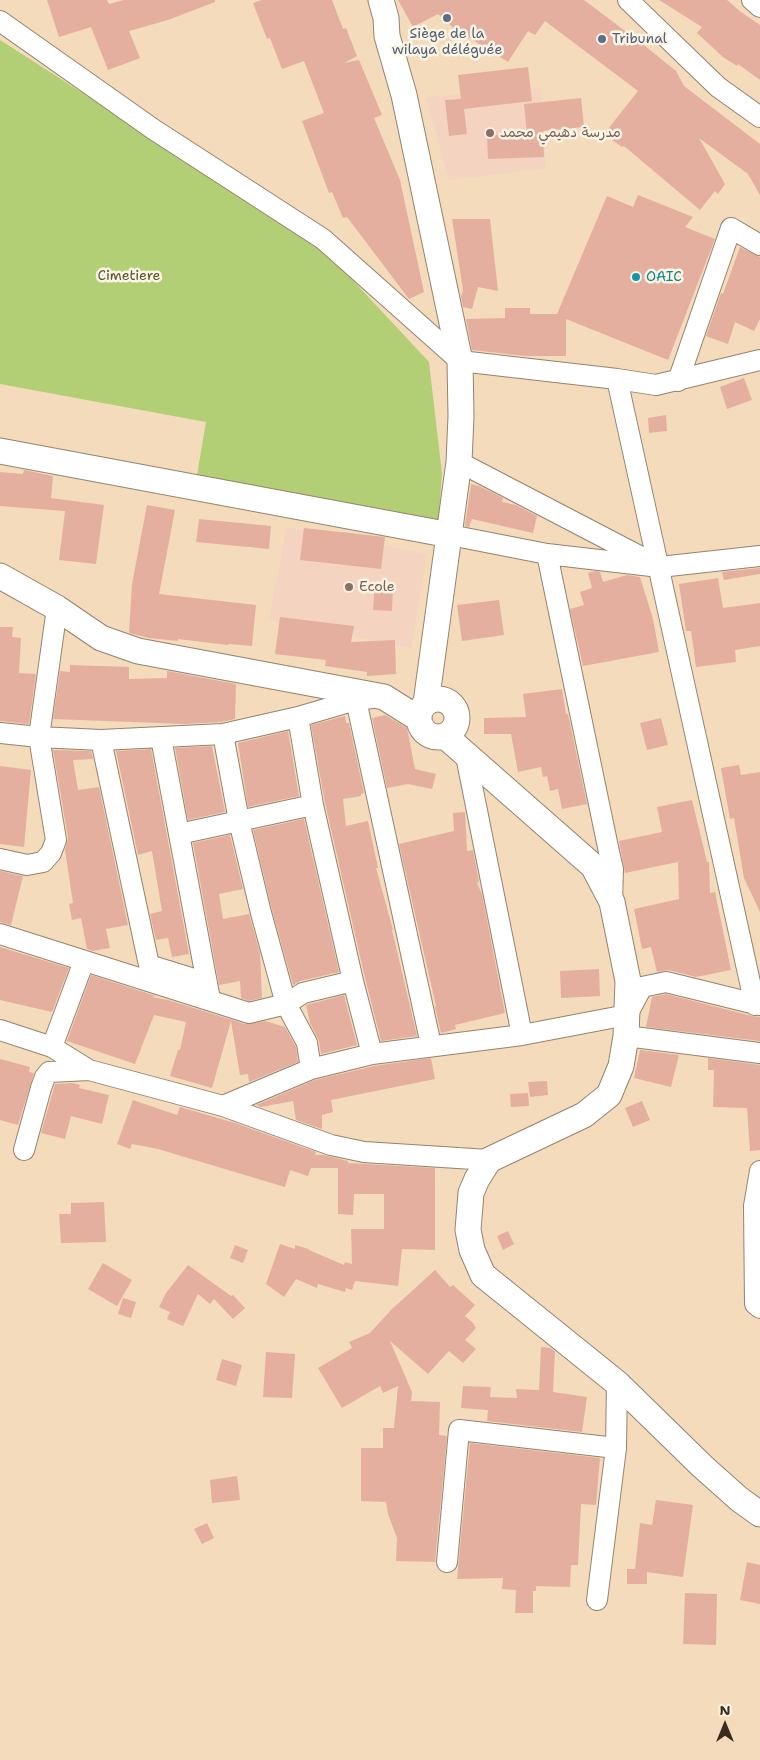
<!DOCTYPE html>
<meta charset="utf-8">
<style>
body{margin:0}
#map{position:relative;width:760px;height:1760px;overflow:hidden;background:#f3dbbc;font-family:"Shantell Sans",sans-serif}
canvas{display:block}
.north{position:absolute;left:700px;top:1700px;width:50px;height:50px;-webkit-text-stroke:4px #fcf5e5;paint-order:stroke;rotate:0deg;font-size:14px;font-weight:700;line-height:20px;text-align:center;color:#3b2a1e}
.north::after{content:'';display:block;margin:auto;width:18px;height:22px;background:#3b2a1e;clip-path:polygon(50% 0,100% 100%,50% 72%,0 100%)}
</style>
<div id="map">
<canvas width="760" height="1760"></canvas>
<div class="north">N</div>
</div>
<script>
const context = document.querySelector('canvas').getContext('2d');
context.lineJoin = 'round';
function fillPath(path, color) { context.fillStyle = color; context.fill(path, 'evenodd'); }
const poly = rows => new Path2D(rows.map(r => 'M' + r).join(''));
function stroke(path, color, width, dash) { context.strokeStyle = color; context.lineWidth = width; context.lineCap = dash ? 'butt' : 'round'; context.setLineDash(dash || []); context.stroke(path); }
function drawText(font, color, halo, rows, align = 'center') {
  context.font = font + ' "Shantell Sans","Playpen Sans Arabic",sans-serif'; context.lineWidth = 5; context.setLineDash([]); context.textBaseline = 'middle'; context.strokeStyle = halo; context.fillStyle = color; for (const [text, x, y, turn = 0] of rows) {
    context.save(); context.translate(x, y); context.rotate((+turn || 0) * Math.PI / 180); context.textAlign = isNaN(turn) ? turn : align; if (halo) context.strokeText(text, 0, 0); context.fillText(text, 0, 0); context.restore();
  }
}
const built = poly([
 [541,88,546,168,449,180,426,97],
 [287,527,427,554,411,648,269,620]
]);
const green = poly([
 [0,40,320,245,429,362,442,474,438,528,196,481,206,422,0,384]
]);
const building = poly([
 [47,0,107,0,109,4,124,0,215,0,215,2,168,20,129,31,140,58,108,70,91,27,59,37],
 [262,0,332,0,343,29,346,28,357,56,344,63,359,60,382,115,374,118,400,180,424,292,409,299,347,217,343,218,332,192,329,193,302,121,324,113,304,61,282,69,270,38,267,39,253,3],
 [398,0,584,0,645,46,676,71,684,86,760,144,760,195,748,174,699,138,725,184,718,194,715,191,700,210,624,146,622,147,604,134,638,91,545,21,535,35,528,31,508,62,460,32,459,33,438,14,413,27],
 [659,0,727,0,741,12,760,25,760,80,738,64,737,66,723,57,697,33,702,27],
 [528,67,532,101,464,109,467,134,449,136,445,100,461,99,458,75],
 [581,98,584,127,543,131,544,157,488,159,487,135,527,134,524,104],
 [638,195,693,217,685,227,715,239,668,360,566,319,566,356,525,356,472,350,466,319,505,318,505,308,530,308,530,314,557,314,607,196,633,207],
 [452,219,490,219,498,291,478,287,472,309,463,307,461,297,463,290],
 [740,247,760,257,760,319,754,331,735,322,728,344,706,336,721,293,723,294],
 [744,378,752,400,727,409,720,387],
 [666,415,667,431,649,433,648,418],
 [24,470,53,476,51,498,104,505,96,564,59,560,65,511,0,506,0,472,23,474],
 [471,484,479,486,503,498,502,502,516,505,537,516,533,533,472,519,469,527,465,526],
 [147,505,175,510,159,594,256,605,252,646,229,644,228,645,178,639,178,641,149,638,129,633,132,584],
 [199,519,271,526,269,549,196,542],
 [304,528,385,537,381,569,300,560],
 [760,568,760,574,724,580,722,572],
 [595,571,600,572,603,582,627,575,640,577,653,619,659,652,583,666,570,609,584,605,580,592,592,588,588,573],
 [718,578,723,608,760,603,760,646,735,650,736,662,696,667,691,631,686,631,679,584],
 [375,583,393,584,392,611,373,610],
 [499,600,504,635,462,641,457,605],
 [280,617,354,626,351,642,395,640,396,674,367,676,367,672,325,666,326,660,275,654],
 [0,627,13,627,12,637,21,638,19,673,36,674,29,724,0,721],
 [70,665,129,667,129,679,167,678,167,671,236,684,235,719,221,722,184,724,53,719,60,671,70,672],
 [562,689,566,714,568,714,587,804,562,809,558,789,550,791,547,776,543,777,541,767,518,772,511,734,484,734,484,718,526,717,523,694],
 [385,715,407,728,415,769,436,774,432,789,408,784,387,788,372,718],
 [345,716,346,723,349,723,364,793,361,794,361,796,343,799,346,826,368,821,378,868,376,868,393,930,392,930,417,1036,381,1041,365,978,325,803,311,725],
 [661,718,668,745,647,750,640,723],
 [288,731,299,796,248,807,238,743],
 [212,746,225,812,188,820,175,748],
 [151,749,189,954,172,957,168,938,156,940,150,914,162,911,152,851,138,855,116,751],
 [53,750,91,751,93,759,73,760,78,790,99,787,128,925,106,929,110,948,93,951,87,949,81,918,72,920,69,904,73,903,65,850,68,838],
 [739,765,741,775,760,772,760,912,744,878,734,818,730,819,721,768],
 [0,766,31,770,24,847,0,844],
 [692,800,707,862,709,862,710,893,715,892,731,970,696,977,669,970,657,972,651,947,642,949,634,909,679,899,678,862,625,873,619,841,662,832,657,807],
 [465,812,467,851,473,850,479,882,477,883,482,894,505,1013,455,1025,456,1029,441,1033,435,1007,436,1006,399,844,454,831,453,813],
 [304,819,339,972,300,981,293,985,272,910,253,830],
 [230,835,243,889,219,894,223,919,249,914,260,953,262,998,249,1001,241,998,240,981,219,985,193,843],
 [0,871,23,876,11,925,0,922],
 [0,947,69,968,52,1012,0,1000],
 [599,969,600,996,561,998,560,971],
 [91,975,156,996,152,997,168,1000,245,1024,265,1021,285,1027,296,1047,298,1062,249,1082,248,1074,240,1075,231,1021,212,1088,170,1076,178,1050,180,1050,186,1022,154,1015,135,1064,67,1041],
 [666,994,752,1016,760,1017,760,1041,646,1027,652,997],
 [344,995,357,1045,321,1054,319,1041,310,1023,306,1005],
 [640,1050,679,1055,671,1087,634,1078],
 [431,1058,435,1079,331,1100,333,1112,322,1115,322,1129,296,1120,293,1101,261,1107,256,1105,315,1080,374,1066],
 [708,1058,760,1065,760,1150,750,1151,747,1108,713,1107,714,1070,708,1070],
 [0,1059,30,1067,29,1072,34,1073,18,1125,0,1120],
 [547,1081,548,1095,530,1097,528,1082],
 [72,1083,80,1085,79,1088,109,1095,102,1124,71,1116,65,1139,41,1133,55,1084],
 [528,1093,529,1106,511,1107,510,1094],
 [133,1100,177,1115,180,1107,235,1123,316,1152,315,1155,324,1155,348,1161,348,1163,435,1168,435,1250,402,1249,398,1286,355,1281,352,1290,346,1288,345,1292,318,1284,317,1288,296,1279,284,1297,266,1284,280,1244,295,1249,295,1245,309,1249,309,1250,344,1265,345,1262,352,1264,351,1229,384,1229,384,1194,354,1194,353,1215,338,1214,338,1168,311,1168,308,1176,290,1170,285,1187,158,1149,132,1144,130,1149,117,1144],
 [642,1101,650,1120,633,1127,625,1108],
 [104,1202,106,1242,61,1243,59,1214,71,1214,71,1203],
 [508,1231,514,1244,503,1250,497,1236],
 [235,1245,248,1250,243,1263,230,1258],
 [103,1263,132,1280,117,1306,88,1289],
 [188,1265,231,1296,233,1295,245,1308,233,1319,214,1299,210,1304,198,1294,183,1326,167,1319,170,1312,159,1307,166,1293],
 [435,1270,450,1287,453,1285,475,1305,465,1316,473,1323,476,1328,465,1340,476,1349,463,1363,449,1351,428,1374,390,1341,412,1392,411,1401,440,1402,439,1435,447,1436,435,1562,396,1561,397,1538,388,1514,386,1502,361,1501,361,1448,383,1448,383,1428,394,1428,398,1386,383,1393,380,1386,342,1408,318,1368,352,1348,349,1342,370,1333,391,1310],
 [123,1298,136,1302,131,1318,118,1314],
 [541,1347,550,1348,555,1351,553,1392,587,1397,582,1432,487,1421,488,1410,461,1408,463,1386,491,1387,490,1397,517,1398,516,1389,539,1390],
 [266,1352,295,1354,292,1398,263,1397],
 [222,1359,242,1365,236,1386,216,1380],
 [470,1443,600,1458,596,1505,581,1504,578,1565,571,1565,570,1587,536,1586,536,1591,533,1591,533,1613,515,1613,516,1590,502,1589,503,1578,457,1579],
 [237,1476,240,1500,212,1503,210,1480],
 [656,1500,693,1505,683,1577,647,1572,647,1584,627,1584,627,1569,635,1569,640,1523,652,1525],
 [207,1523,214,1538,202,1544,194,1529],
 [747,1562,760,1565,760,1604,740,1600],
 [685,1593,717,1594,716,1645,683,1644]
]);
const minor = poly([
 [628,0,718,87,760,117],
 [752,0,760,7],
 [0,21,153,129,323,239,460,361,617,379,656,385,760,360],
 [617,379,755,1005],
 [678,381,731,228,760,245],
 [459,462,649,561],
 [450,535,547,554,660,567,760,556],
 [547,554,609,852,613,869,612,903],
 [356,700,431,1045],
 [298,717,313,805,353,981,372,1054],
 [0,733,39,737,101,740,223,734,298,717,356,700,372,698],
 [223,734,239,821,261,913,286,1004,303,993,353,981],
 [161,738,209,994],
 [101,740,149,965,207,983],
 [466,756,522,1035],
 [179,834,313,805],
 [0,859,27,865,43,862,51,853,56,840,39,737,57,608],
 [0,934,249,1013,286,1004,307,1043,311,1069],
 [0,1030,52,1047,89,1070,223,1106,331,1145,364,1152,489,1160],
 [626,1036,760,1053],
 [52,1047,84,961],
 [223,1106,311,1069,372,1054,522,1035,627,1015,642,987,666,982,760,1005],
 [24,1150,41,1088,45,1077,49,1072,89,1070],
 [760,1171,754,1206,755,1304,760,1308],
 [447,1562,459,1430,616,1448],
 [597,1600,616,1448,617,1383]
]);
const major = poly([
 [381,0,386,18,387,36,404,95,460,361,461,416,459,462,426,703],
 [0,451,450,535],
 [0,576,57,608,101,638,138,651,384,697,419,719],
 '419 718a19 19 0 1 1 38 0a19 19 0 1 1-38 0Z',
 [445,736,593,866,612,902,628,981,626,1036,621,1066,609,1095,584,1115,489,1160,477,1179,471,1193,468,1230,472,1250,483,1275,617,1383,702,1466,739,1499,760,1514]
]);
const markers = [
 [447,18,5,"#5c6f8a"],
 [602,39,5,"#5c6f8a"],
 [490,133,5,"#8d6e63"],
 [636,277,5,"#0f9aa8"],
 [349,587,5,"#8d6e63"]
];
const serviceNames = [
 ["Siège de la",447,34],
 ["wilaya déléguée",447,50],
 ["Tribunal",612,39,"left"]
];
const educationNames = [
 ["مدرسة دهيمي محمد",500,133],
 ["Ecole",359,587]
];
const parkNames = [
 ["Cimetiere",129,276]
];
const cultureNames = [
 ["OAIC",646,277]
];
fillPath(built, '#f5d3c1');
fillPath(green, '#b2cf75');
fillPath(building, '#e5af9f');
stroke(minor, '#97826d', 22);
stroke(major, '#97826d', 27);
stroke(minor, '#fff', 20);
stroke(major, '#fff', 25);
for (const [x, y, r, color] of markers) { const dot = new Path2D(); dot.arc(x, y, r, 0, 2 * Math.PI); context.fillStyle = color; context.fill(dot); stroke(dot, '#fcf5e5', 2); }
drawText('14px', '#4e5e75', '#fcf5e5', serviceNames);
drawText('14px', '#785e54', '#fcf5e5', educationNames, 'left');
drawText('14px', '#595334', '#fcf5e5', parkNames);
drawText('14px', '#0d838f', '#fcf5e5', cultureNames, 'left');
</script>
